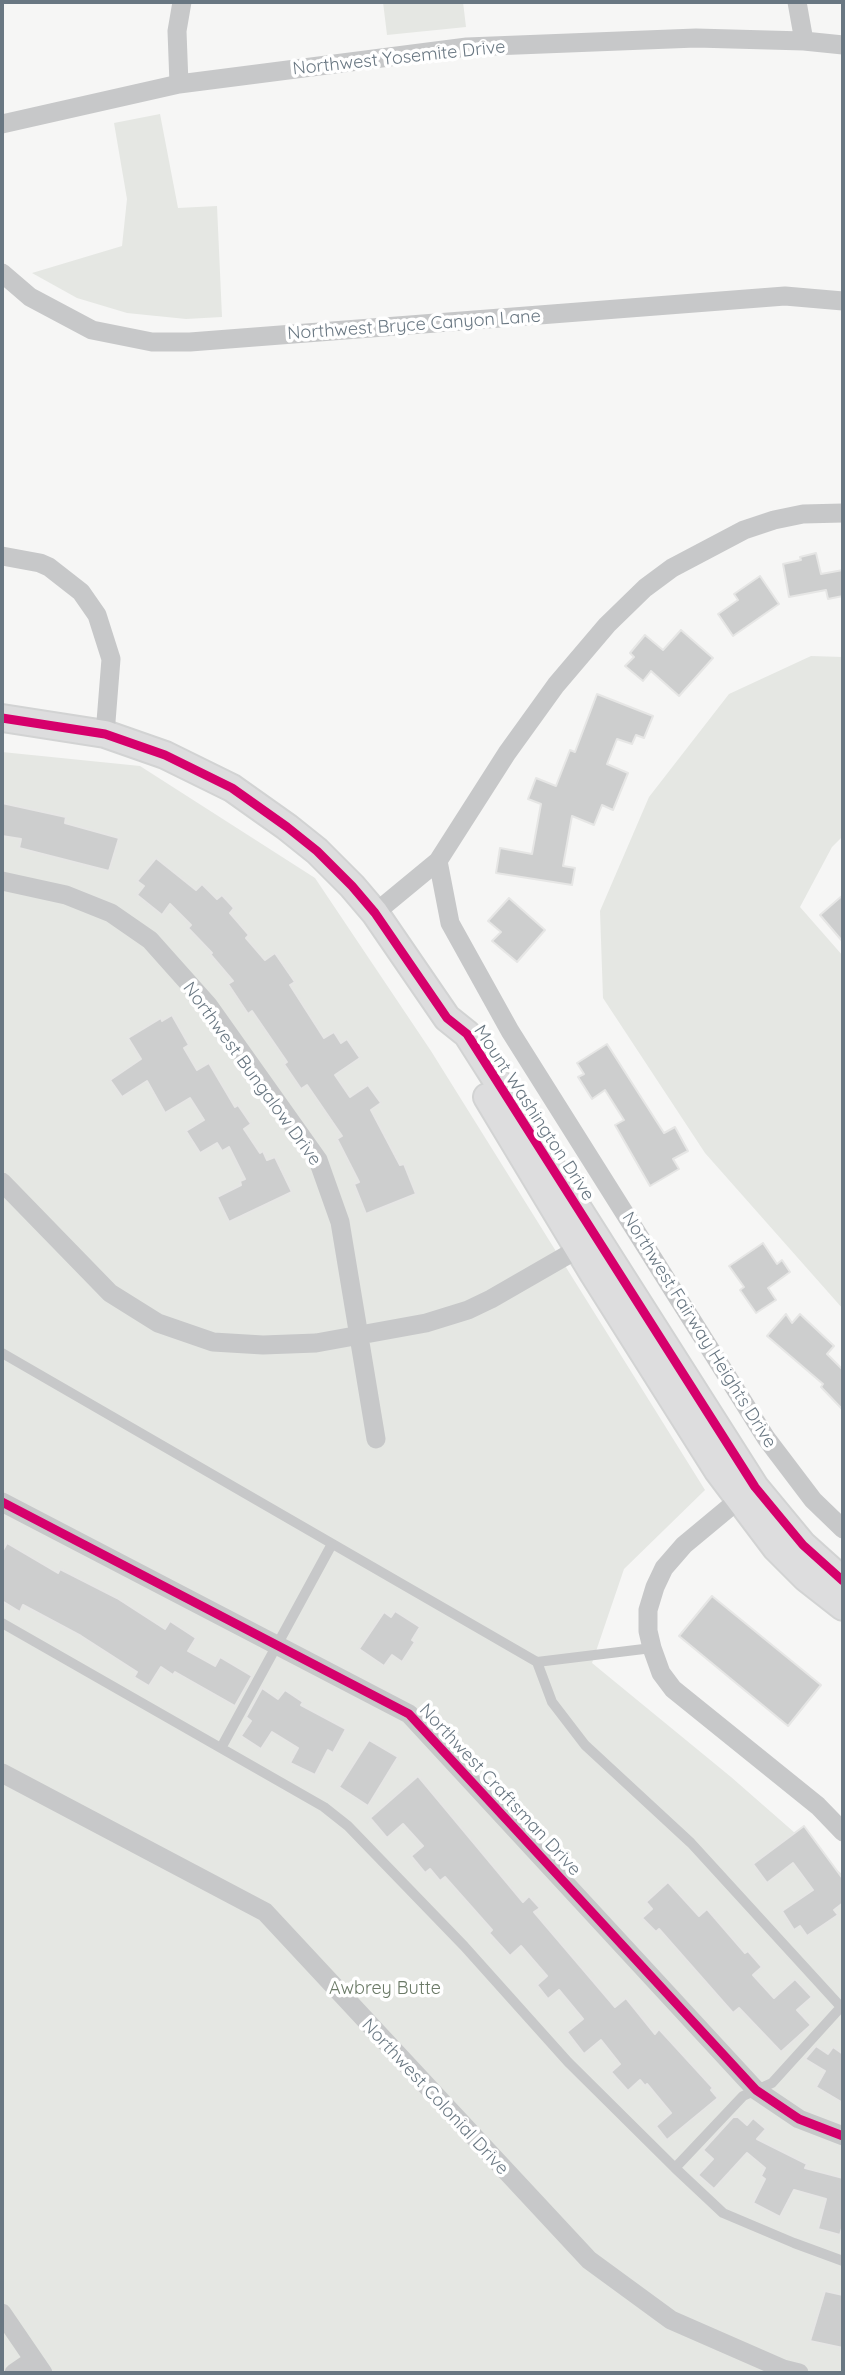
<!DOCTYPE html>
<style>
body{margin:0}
#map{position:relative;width:845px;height:2375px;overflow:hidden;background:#f6f6f5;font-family:Quicksand,sans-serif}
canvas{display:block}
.frame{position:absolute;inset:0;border:4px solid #697782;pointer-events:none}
</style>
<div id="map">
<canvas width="845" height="2375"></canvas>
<div class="frame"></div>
</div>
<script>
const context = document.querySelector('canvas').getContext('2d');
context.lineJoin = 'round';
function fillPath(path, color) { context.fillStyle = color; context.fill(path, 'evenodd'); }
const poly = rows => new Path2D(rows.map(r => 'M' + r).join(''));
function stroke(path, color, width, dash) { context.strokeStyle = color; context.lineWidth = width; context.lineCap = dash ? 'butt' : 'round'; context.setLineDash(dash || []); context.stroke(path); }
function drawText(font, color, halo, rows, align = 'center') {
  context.font = font + ' Quicksand,sans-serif'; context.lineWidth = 7; context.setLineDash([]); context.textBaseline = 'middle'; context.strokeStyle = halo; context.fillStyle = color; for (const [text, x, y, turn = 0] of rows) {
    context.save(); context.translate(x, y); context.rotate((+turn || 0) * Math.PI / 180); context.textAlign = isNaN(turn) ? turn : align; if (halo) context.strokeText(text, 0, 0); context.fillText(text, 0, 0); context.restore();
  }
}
const green = poly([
 [383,2,463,2,466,27,387,35],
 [160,114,178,208,217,206,222,317,186,319,127,313,77,298,32,273,122,246,127,199,114,123],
 [811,656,843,657,843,836,832,847,800,907,843,956,843,1309,705,1153,603,998,600,911,649,797,729,694],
 [2,752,140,766,315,878,431,1051,705,1490,624,1569,592,1663,731,1777,843,1875,843,2373,2,2373]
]);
const building = poly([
 [816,553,821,574,843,570,843,596,828,599,826,590,789,597,783,564,801,560,800,557,816,553],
 [760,576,779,604,733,636,718,614,738,600,734,594,760,576],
 [681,630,713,658,679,696,651,671,643,681,625,666,634,657,630,653,645,635,663,650,681,630],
 [597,694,653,716,644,738,636,735,632,744,617,739,607,764,628,773,613,810,602,805,594,825,572,816,563,866,575,868,572,885,496,873,500,848,532,854,541,804,528,799,536,778,556,786,570,750,575,752,597,694],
 [2,803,66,817,65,823,119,838,109,871,19,848,21,839,2,836,2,803],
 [156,858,196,890,202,884,217,899,222,895,234,908,230,913,249,935,246,938,265,960,275,953,295,982,290,985,324,1038,334,1032,341,1043,347,1039,360,1058,335,1075,350,1097,368,1085,381,1103,371,1110,400,1165,404,1164,416,1194,366,1214,354,1184,359,1182,337,1139,342,1136,307,1085,301,1089,284,1064,287,1062,252,1011,248,1014,228,984,233,981,210,954,212,953,188,928,191,925,170,904,162,915,137,895,144,886,137,881,156,858],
 [843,895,843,942,820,915,843,895],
 [509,898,545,930,517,962,492,941,501,932,488,921,509,898],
 [172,1015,189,1045,184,1048,197,1070,209,1063,235,1107,238,1105,251,1124,244,1129,260,1153,263,1151,267,1160,275,1157,292,1192,229,1222,217,1197,241,1185,240,1181,245,1179,229,1147,222,1151,217,1143,200,1153,186,1131,204,1120,190,1098,165,1113,147,1081,122,1097,110,1080,141,1059,128,1038,161,1018,162,1021,172,1015],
 [607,1044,664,1133,675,1127,688,1151,673,1159,679,1169,650,1186,615,1125,624,1120,605,1090,592,1099,578,1077,584,1074,577,1063,607,1044],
 [763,1243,777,1264,782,1260,790,1272,768,1288,776,1300,756,1313,740,1290,744,1287,729,1266,763,1243],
 [786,1314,792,1323,800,1314,834,1346,827,1354,843,1370,843,1410,821,1387,823,1384,767,1336,786,1314],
 [7,1543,58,1573,60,1569,117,1598,165,1629,170,1621,196,1638,188,1651,215,1666,220,1657,252,1676,235,1706,175,1672,173,1675,161,1667,149,1686,134,1677,137,1672,81,1636,23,1605,20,1612,2,1601,2,1552,7,1543],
 [712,1596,821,1685,788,1726,679,1636,712,1596],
 [395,1611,420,1627,412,1640,415,1642,402,1662,392,1655,384,1666,359,1649,384,1612,391,1617,395,1611],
 [262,1688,278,1699,285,1690,303,1702,301,1705,346,1729,333,1753,328,1750,315,1775,290,1763,298,1748,272,1732,261,1749,241,1736,251,1721,246,1717,262,1688],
 [369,1740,398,1757,368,1806,339,1787,369,1740],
 [418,1776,523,1902,529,1896,540,1908,534,1912,615,2007,626,1998,655,2034,659,2029,713,2088,711,2090,718,2098,667,2140,656,2126,671,2113,647,2084,645,2086,640,2080,628,2091,611,2072,620,2064,601,2040,584,2054,567,2032,583,2019,559,1990,548,1999,537,1985,547,1976,521,1946,510,1956,489,1933,492,1930,445,1877,440,1881,430,1869,425,1873,411,1856,423,1846,403,1824,387,1838,370,1818,418,1776],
 [804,1826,843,1879,843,1903,834,1910,838,1915,807,1936,800,1926,794,1930,782,1911,813,1890,793,1863,767,1883,753,1864,804,1826],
 [668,1882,699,1916,707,1909,745,1953,748,1951,762,1967,753,1975,774,1998,795,1979,812,1997,797,2010,811,2025,781,2052,739,2008,733,2013,659,1929,656,1932,642,1918,652,1909,646,1902,668,1882],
 [816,2046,828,2054,833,2047,843,2054,843,2103,816,2087,825,2071,805,2059,816,2046],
 [733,2117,738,2117,747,2125,753,2118,766,2129,757,2139,807,2164,805,2168,843,2178,843,2225,840,2235,818,2229,826,2199,794,2190,780,2217,753,2203,765,2179,761,2176,765,2168,747,2153,714,2189,698,2175,713,2159,703,2150,733,2117],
 [825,2291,843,2295,843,2348,810,2341,825,2291]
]);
const service = poly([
 [2,1353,537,1662,552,1702,585,1745,691,1843,841,2007,772,2083,743,2096,675,2168,723,2213,794,2243,843,2261],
 [2,1623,324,1807,348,1826,464,1946,568,2062,675,2168],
 [537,1662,652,1648],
 [221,1748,332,1544]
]);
const minor = poly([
 [797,2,804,41],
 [179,84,177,31,182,2],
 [2,124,179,84,467,47,696,38,804,41,843,45],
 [2,273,30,297,92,330,152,342,190,342,785,296,843,301],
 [2,556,40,563,49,567,81,592,97,615,111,659,105,734],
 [438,861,507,753,556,685,607,625,645,588,672,568,744,530,774,520,803,514,843,513],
 [2,881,66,895,111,913,150,940,208,1005,318,1160,340,1222,376,1439],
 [375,913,438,861,450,923,510,1031,766,1438,813,1500,843,1529],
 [2,1182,110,1293,158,1323,213,1342,263,1345,316,1343,426,1323,468,1310,491,1299,590,1242],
 [749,1491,684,1545,664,1568,655,1587,648,1610,648,1631,652,1648,661,1673,673,1689,818,1806,843,1832],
 [2,1502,409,1714,756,2090,799,2119,843,2136],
 [2,1773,265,1912,589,2260,671,2320,783,2369,799,2373],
 [2,2313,43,2373],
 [14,2373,33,2360]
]);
const secondary = poly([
 [2,718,105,734,165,755,232,788,287,827,317,851,352,886,375,913,447,1018,467,1034,755,1487,803,1545,843,1581],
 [487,1097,593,1273,718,1471,776,1548,806,1578,843,1607]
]);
const cycleway = poly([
 [2,718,105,734,165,755,232,788,287,827,317,851,352,886,375,913,447,1018,467,1034,755,1487,803,1545,843,1581],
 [2,1502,409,1714,756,2090,799,2119,843,2136]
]);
const streetNames = [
 ["Northwest Yosemite Drive",399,58,-6],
 ["Northwest Bryce Canyon Lane",414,325,-4],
 ["Northwest Bungalow Drive",252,1074,54],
 ["Mount Washington Drive",534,1113,57],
 ["Northwest Fairway Heights Drive",699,1330,58],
 ["Northwest Craftsman Drive",500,1790,47],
 ["Northwest Colonial Drive",435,2097,47]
];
const parkNames = [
 ["Awbrey Butte",385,1989]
];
fillPath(green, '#e5e7e3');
fillPath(building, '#cdcece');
stroke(building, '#e6e6e5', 2);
stroke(secondary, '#d2d3d3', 30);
stroke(service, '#c7c8c9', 10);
stroke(minor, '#c7c8c9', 19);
stroke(secondary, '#ddddde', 26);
stroke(cycleway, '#d6006c', 9);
drawText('18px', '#697782', '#fff', streetNames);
drawText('18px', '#6b7a67', '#fff', parkNames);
</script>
